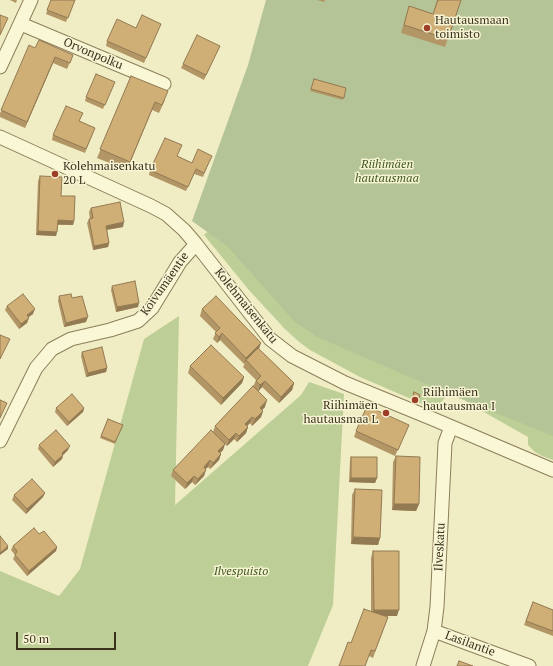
<!DOCTYPE html>
<meta charset="utf-8">
<style>
body{margin:0}
#map{position:relative;width:553px;height:666px;overflow:hidden;background:#f0ecc3;font-family:"PT Serif",serif}
canvas{display:block}
.scale{position:absolute;left:16px;top:632px;width:100px;height:18px;box-sizing:border-box;border:2px solid #3b321e;border-top:0;padding-left:5px;font-size:12px;line-height:14px;white-space:nowrap;color:#3b321e;-webkit-text-stroke:3px #f7f4d4;paint-order:stroke}
</style>
<div id="map">
<canvas width="553" height="666"></canvas>
<div class="scale">50 m</div>
</div>
<script>
const context = document.querySelector('canvas').getContext('2d');
context.lineJoin = 'round';
function fillPath(path, color) { context.fillStyle = color; context.fill(path, 'evenodd'); }
const poly = rows => new Path2D(rows.map(r => 'M' + r).join(''));
function stroke(path, color, width, dash) { context.strokeStyle = color; context.lineWidth = width; context.lineCap = dash ? 'butt' : 'round'; context.setLineDash(dash || []); context.stroke(path); }
function drawText(font, color, halo, rows, align = 'center') {
  context.font = font + ' "PT Serif",serif'; context.lineWidth = 3; context.setLineDash([]); context.textBaseline = 'middle'; context.strokeStyle = halo; context.fillStyle = color; for (const [text, x, y, turn = 0] of rows) {
    context.save(); context.translate(x, y); context.rotate((+turn || 0) * Math.PI / 180); context.textAlign = isNaN(turn) ? turn : align; if (halo) context.strokeText(text, 0, 0); context.fillText(text, 0, 0); context.restore();
  }
}
const green = poly([
 [209,230,451,389,449,394,438,405,432,408,360,377,310,350,298,341,284,328,248,289,204,235],
 [179,316,175,505,301,395,309,382,344,394,333,605,308,666,0,666,0,571,59,596,80,569,144,339],
 [465,395,553,432,553,460,542,456,535,452,528,445,528,437,468,403,464,399]
]);
const cemetery = poly([
 [266,0,553,0,553,436,449,394,317,337,294,321,227,246,192,221,248,65]
]);
const street = poly([
 [21,24,164,84],
 [0,67,31,0],
 [0,137,151,206,166,214,184,230,196,244,270,339,292,356,345,383,433,419,553,470],
 [0,441,36,368,52,349,71,339,110,330,138,321,152,308,180,262,196,244],
 [434,631,529,666],
 [423,666,434,631,437,607,445,443,451,427]
]);
const wall = poly([
 [10,0,17,0,16,3],
 [51,0,75,0,66,22,46,14],
 [317,0,325,0,324,2],
 [437,0,461,0,445,47,401,33,409,6,433,14],
 [159,28,144,63,106,46,107,41],
 [35,48,73,55,67,69,53,63,25,128,0,117,0,113],
 [218,50,204,80,181,68,183,64],
 [131,76,165,100,159,113,152,110,127,170,97,158],
 [314,79,346,88,343,100,310,91],
 [113,86,103,109,85,101,86,97],
 [80,121,95,128,85,153,52,140,53,135],
 [177,156,192,163,210,160,203,177,194,174,186,191,149,175,150,170],
 [40,176,61,196,74,221,73,225,58,225,56,236,36,235,38,181],
 [91,208,123,227,107,230,109,243,108,247,93,250,87,223,89,219,90,219,89,212],
 [112,286,138,307,116,312,111,290],
 [59,296,72,298,86,322,64,327,58,301],
 [7,306,33,314,28,317,27,323,19,329,5,310],
 [202,309,259,349,294,383,292,390,279,403,262,387,258,391,265,407,262,410,263,411,261,417,252,426,250,423,247,426,248,427,246,433,237,442,234,439,227,446,225,444,223,450,220,453,221,454,219,460,210,469,208,467,205,469,204,476,195,485,192,482,185,489,171,476,173,470,213,432,215,426,253,387,256,380,243,367,245,363,244,364,220,340,217,343,213,339,216,332,200,316],
 [82,352,107,368,106,372,86,377,81,356],
 [190,366,244,377,242,383,221,405,188,373],
 [414,392,420,395,418,400,412,397],
 [56,408,84,408,83,412,67,426,55,412],
 [108,419,123,425,115,444,100,438],
 [409,425,395,456,354,437,356,431],
 [39,445,68,450,63,455,62,459,53,467,38,449],
 [396,456,419,504,416,511,392,510,393,462],
 [351,457,377,478,375,483,349,482,350,461],
 [355,489,380,538,378,545,351,544,352,495],
 [45,493,43,497,26,514,12,500,14,495],
 [39,534,57,547,56,551,27,576,13,559,15,555,11,550,13,546],
 [373,551,397,616,384,616,388,617,373,658,369,656,351,643,371,611,371,558],
 [533,602,553,610,553,636,524,625]
]);
const shadedWall = poly([
 [55,57,53,63,25,128,27,122],
 [155,102,152,110,127,170,130,162],
 [58,220,74,221,73,225,56,224],
 [124,222,123,227,104,230,106,226],
 [38,231,57,232,56,236,36,235],
 [109,243,108,247,93,250,94,246],
 [139,303,138,307,116,312,117,307],
 [35,309,33,314,26,319,27,315],
 [88,317,86,322,64,327,66,323],
 [29,318,27,323,19,329,21,324],
 [222,333,220,340,217,343,219,337],
 [261,343,259,349,246,360,244,364,246,358],
 [107,368,106,372,86,377,88,373],
 [244,377,242,383,221,405,223,398],
 [265,381,262,387,258,392,260,385],
 [294,383,292,390,279,403,281,397],
 [267,400,265,407,258,414,260,408],
 [84,408,83,412,67,426,69,422],
 [263,411,261,417,252,426,255,419],
 [252,417,250,423,243,430,245,424],
 [248,427,246,433,237,442,239,436],
 [236,433,234,439,227,446,229,440],
 [225,444,223,450,216,457,218,451],
 [70,446,68,450,60,458,62,453],
 [221,454,219,460,210,469,213,463],
 [63,455,62,459,53,467,55,462],
 [210,460,208,467,201,473,204,467],
 [206,470,204,476,195,485,198,479],
 [194,476,192,482,185,489,187,483],
 [351,478,377,478,375,483,349,482],
 [45,493,43,497,26,514,27,509],
 [394,504,419,504,416,511,392,510],
 [353,537,380,538,378,545,351,544],
 [8,546,8,549,0,555,0,553],
 [57,547,56,551,27,576,29,571],
 [374,610,399,610,397,616,371,616]
]);
const building = poly([
 [51,0,75,0,68,18,47,10,51,0],
 [438,0,461,0,448,39,404,25,409,6,433,14,438,0],
 [0,15,8,18,0,35,0,15],
 [142,15,161,24,146,58,107,41,117,19,136,28,142,15],
 [197,35,220,46,206,75,183,64,197,35],
 [39,40,73,55,70,63,55,57,27,122,1,110,29,45,35,48,39,40],
 [96,74,115,82,105,105,86,97,96,74],
 [131,76,168,91,162,105,155,102,130,162,100,149,131,76],
 [314,79,346,88,344,98,311,89,314,79],
 [66,106,83,113,79,121,95,128,86,149,53,135,66,106],
 [165,138,182,145,177,156,192,163,198,149,212,156,204,173,196,169,188,187,150,170,165,138],
 [40,176,62,177,61,196,75,196,74,221,58,220,57,232,38,231,40,176],
 [120,202,124,222,106,226,109,243,94,246,89,219,93,218,91,208,120,202],
 [135,281,139,303,117,307,112,286,135,281],
 [23,294,35,309,27,315,29,318,21,324,7,306,23,294],
 [71,294,72,298,82,296,88,317,66,323,59,296,71,294],
 [216,296,261,343,246,358,222,333,219,337,215,333,220,328,202,309,216,296],
 [0,335,10,339,0,359,0,335],
 [211,345,244,377,223,398,190,366,211,345],
 [102,347,107,368,88,373,82,352,102,347],
 [258,348,294,383,281,397,265,381,260,385,256,381,261,376,246,360,258,348],
 [253,386,267,400,260,408,263,411,255,419,252,417,245,424,248,427,239,436,236,433,229,440,215,426,253,386],
 [414,392,420,395,419,398,413,395,414,392],
 [72,394,84,408,69,422,56,408,72,394],
 [0,400,7,403,0,418,0,400],
 [367,406,409,425,398,450,356,431,367,406],
 [108,419,123,425,115,442,101,436,108,419],
 [56,430,70,446,62,453,63,455,55,462,39,445,56,430],
 [211,430,225,444,218,451,221,454,213,463,210,460,204,467,206,470,198,479,194,476,187,483,173,470,211,430],
 [396,456,420,457,419,504,394,504,396,456],
 [351,457,377,457,377,478,351,478,351,457],
 [32,479,45,493,27,509,14,495,32,479],
 [355,489,382,490,380,538,353,537,355,489],
 [34,528,39,534,44,531,57,547,29,571,15,555,17,551,13,546,34,528],
 [0,536,8,546,0,553,0,536],
 [373,551,399,551,399,610,374,610,373,551],
 [533,602,553,610,553,631,526,621,533,602],
 [364,609,388,617,375,651,371,650,365,666,339,666,348,642,351,643,364,609],
 [459,661,473,666,457,666,459,661]
]);
const markers = [
 [427,28,4,"#9e3d26"],
 [55,174,4,"#9e3d26"],
 [415,400,4,"#9e3d26"],
 [386,413,4,"#9e3d26"]
];
const poiNames = [
 ["Hautausmaan",435,21],
 ["toimisto",435,35],
 ["Kolehmaisenkatu",63,167],
 ["20 L",63,181],
 ["Riihimäen",423,393],
 ["hautausmaa I",423,407],
 ["Riihimäen",378,406,"right"],
 ["hautausmaa L",378,420,"right"]
];
const streetNames = [
 ["Orvonpolku",93,54,23],
 ["Koivumäentie",165,284,-55],
 ["Kolehmaisenkatu",246,306,51],
 ["Ilveskatu",440,547,-87],
 ["Lasilantie",470,644,20]
];
const parkNames = [
 ["Riihimäen",387,165],
 ["hautausmaa",387,179],
 ["Ilvespuisto",241,572]
];
fillPath(green, '#bdcf97');
fillPath(cemetery, '#b5c496');
stroke(street, '#8c7e59', 15);
stroke(street, '#faf7d7', 13);
fillPath(wall, '#b39666');
fillPath(shadedWall, '#927a53');
fillPath(building, '#d0af77');
stroke(building, '#927a53', 1);
for (const [x, y, r, color] of markers) { const dot = new Path2D(); dot.arc(x, y, r, 0, 2 * Math.PI); context.fillStyle = color; context.fill(dot); stroke(dot, '#f7f4d4', 1.5); }
drawText('12px', '#3b321e', '#f7f4d4', poiNames, 'left');
drawText('12px', '#3b321e', '#f7f4d4', streetNames);
drawText('italic 12px', '#405923', '#f7f4d4', parkNames);
</script>
